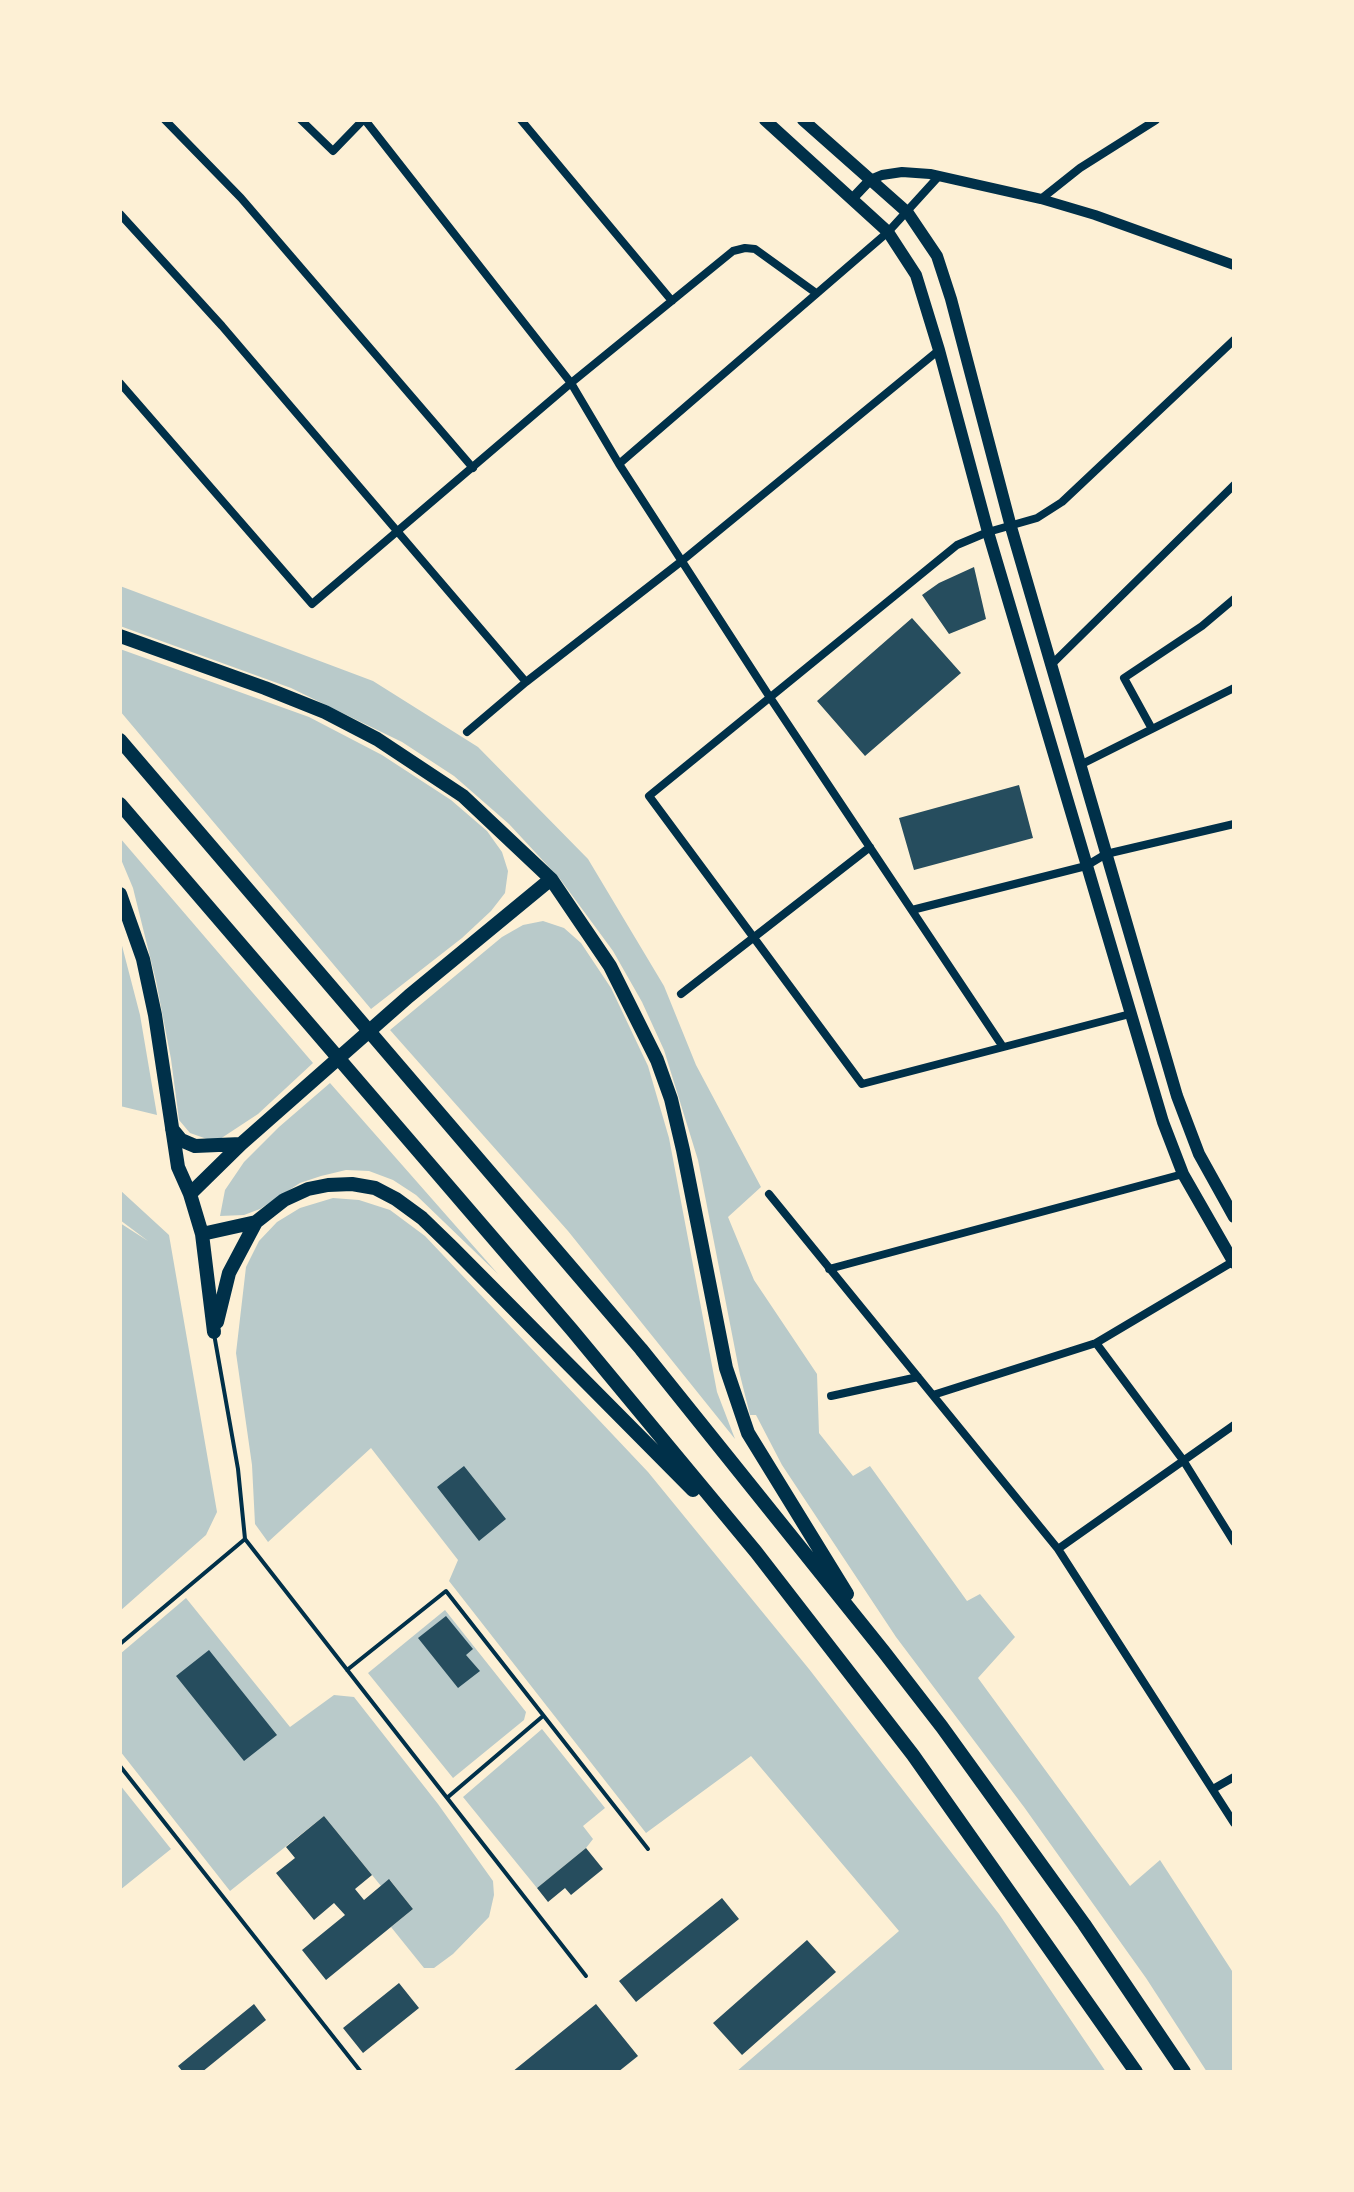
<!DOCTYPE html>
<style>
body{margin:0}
#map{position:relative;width:1354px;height:2192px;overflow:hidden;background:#fdf0d5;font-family:"Roboto Condensed",sans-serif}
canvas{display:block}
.frame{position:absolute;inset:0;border:122px solid #fdf0d5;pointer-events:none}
</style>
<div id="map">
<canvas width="1354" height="2192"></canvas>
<div class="frame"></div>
</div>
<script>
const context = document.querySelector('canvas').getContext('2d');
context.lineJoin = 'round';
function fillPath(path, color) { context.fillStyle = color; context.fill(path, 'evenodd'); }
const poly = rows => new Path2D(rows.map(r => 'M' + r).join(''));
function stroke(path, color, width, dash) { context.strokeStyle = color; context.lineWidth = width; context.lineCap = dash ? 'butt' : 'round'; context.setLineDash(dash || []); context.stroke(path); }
const green = poly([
 [120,586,373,681,478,747,588,859,664,986,696,1065,761,1187,728,1217,754,1280,817,1374,819,1433,853,1476,870,1466,967,1601,980,1594,1015,1637,978,1678,1130,1886,1160,1860,1234,1974,1234,2072,1207,2072,1146,1978,1024,1807,896,1637,782,1465,756,1415,750,1415,740,1375,698,1160,664,1050,642,1002,613,951,560,879,509,824,454,776,402,742,291,688,120,626],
 [120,649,309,717,382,755,451,800,487,831,502,852,508,871,505,893,491,911,462,938,371,1009,120,711],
 [120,838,313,1063,258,1114,220,1139,207,1139,190,1133,179,1120,171,1059,156,981,133,888,120,857],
 [543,921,564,928,581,943,611,988,648,1066,669,1138,717,1392,735,1439,568,1231,390,1030,502,937,523,925],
 [120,938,140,1015,157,1115,120,1106],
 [330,1083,498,1274,416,1195,393,1180,369,1171,346,1170,321,1176,300,1183,260,1209,244,1215,220,1216,225,1190,244,1162,279,1127],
 [120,1190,169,1235,217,1512,206,1535,120,1611,120,1223,148,1241,120,1220],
 [333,1198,359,1200,390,1210,425,1236,648,1472,809,1669,999,1914,1106,2072,736,2072,899,1931,751,1756,646,1833,449,1581,458,1560,371,1448,268,1542,255,1524,252,1465,236,1353,246,1267,259,1241,277,1222,300,1208],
 [186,1598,290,1727,334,1695,354,1697,438,1804,493,1881,494,1895,489,1917,453,1954,434,1968,424,1968,391,1927,413,1909,390,1880,381,1886,324,1816,230,1891,120,1751,120,1654],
 [445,1610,526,1712,524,1720,453,1778,368,1673],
 [542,1729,605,1808,583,1826,593,1839,586,1848,537,1888,463,1797],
 [120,1785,171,1849,120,1890]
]);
const building = poly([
 [974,567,986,619,949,634,922,595,939,583],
 [912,618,961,673,865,756,817,701],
 [1019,785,1033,838,914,870,899,818],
 [464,1466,506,1519,479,1541,437,1487],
 [446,1616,473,1649,466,1655,480,1671,458,1688,418,1638],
 [209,1650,277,1735,244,1761,176,1676],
 [324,1816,372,1875,355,1889,364,1900,389,1879,413,1909,326,1980,302,1950,345,1915,334,1903,314,1920,276,1873,295,1858,286,1847],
 [586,1848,603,1869,571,1895,565,1888,548,1902,537,1888],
 [722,1898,739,1919,636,2002,619,1981],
 [807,1940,836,1972,742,2055,713,2023],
 [399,1983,419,2008,363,2053,343,2028],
 [254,2004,266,2020,202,2072,183,2072,178,2066],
 [596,2004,638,2056,618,2072,512,2072]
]);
const service = poly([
 [245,1539,586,1976],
 [120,1644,245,1539,238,1469,214,1334],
 [347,1670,446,1591,648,1849],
 [120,1766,361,2072],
 [448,1797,543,1716]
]);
const minor = poly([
 [165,120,241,198,473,468],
 [301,120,333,151,363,120],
 [365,120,571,383,619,464,771,699,1003,1047],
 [521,120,672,301],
 [1041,199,1080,168,1156,120],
 [120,214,222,326,526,682],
 [120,383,312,604,571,383,733,251,745,248,755,249,816,293],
 [619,464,888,232,939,176],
 [1051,665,1234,485],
 [1152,729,1124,678,1202,626,1234,599],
 [467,732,526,682,683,560,939,350],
 [1080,765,1234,688],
 [912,910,1086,866,1106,854,1234,824],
 [681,994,870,847],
 [1130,1014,862,1084,649,796,957,545,988,532,1037,518,1062,502,1234,340],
 [769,1194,1058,1549,1234,1823],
 [829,1269,1183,1174],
 [1096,1343,1183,1460,1234,1542],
 [933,1395,1096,1343,1234,1261],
 [831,1396,918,1377],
 [1058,1549,1234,1425],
 [1213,1789,1234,1777]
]);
const tertiary = poly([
 [852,199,870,180,882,175,902,172,930,174,1041,199,1095,215,1234,265]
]);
const secondary = poly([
 [765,120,888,232,916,275,939,350,988,532,1163,1122,1183,1174,1234,1263],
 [803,120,908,213,937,256,951,299,1011,527,1177,1096,1199,1154,1234,1217]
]);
const motorway = poly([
 [120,636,265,688,325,712,377,739,463,796,551,879,610,966,657,1060,671,1099,683,1150,726,1368,748,1433,847,1594],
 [120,740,641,1349,884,1652,942,1727,1084,1924,1184,2072],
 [120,804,572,1330,756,1552,913,1755,1136,2072],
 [120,894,143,959,155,1015,178,1167,190,1194,202,1234,214,1332],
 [172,1129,181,1140,195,1146,241,1144],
 [190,1194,241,1144,409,996,551,879],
 [202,1234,256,1222,284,1200,308,1189,328,1185,352,1184,375,1188,396,1199,422,1218,453,1248,693,1490],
 [217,1322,229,1273,256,1222]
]);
fillPath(green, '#b9caca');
fillPath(building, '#264d5e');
stroke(service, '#003049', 4);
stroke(minor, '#003049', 8);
stroke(tertiary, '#003049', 10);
stroke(secondary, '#003049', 12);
stroke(motorway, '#003049', 14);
</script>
